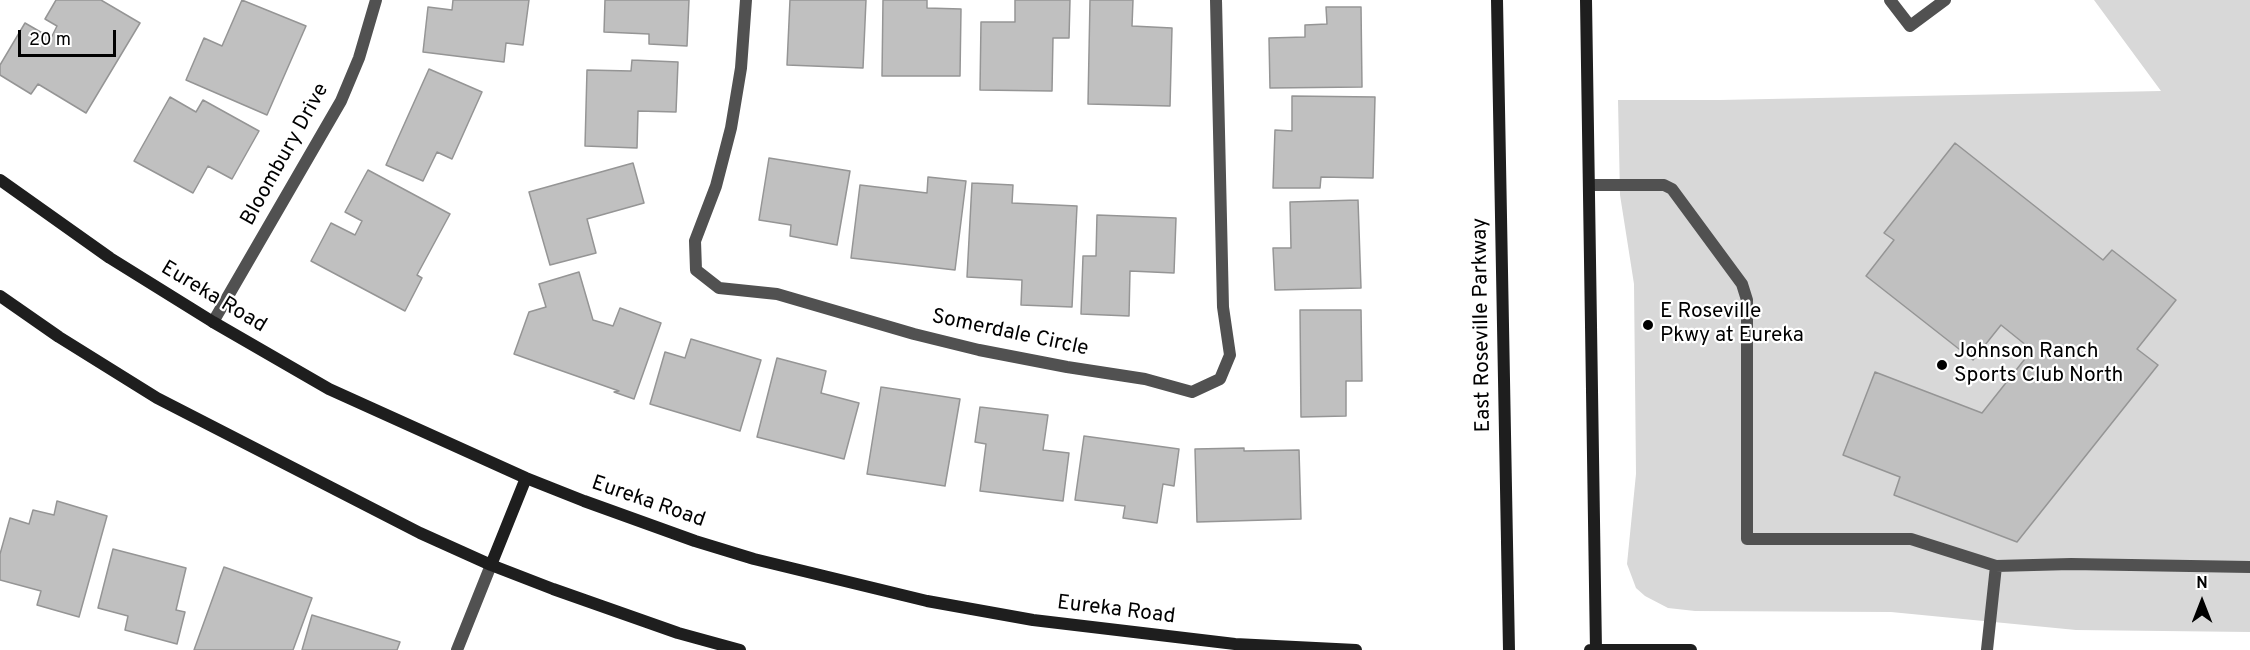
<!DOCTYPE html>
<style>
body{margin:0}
#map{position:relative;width:2250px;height:650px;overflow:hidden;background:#fff;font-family:Overpass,sans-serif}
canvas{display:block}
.north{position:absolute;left:2172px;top:572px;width:60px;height:60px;-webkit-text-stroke:4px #fff;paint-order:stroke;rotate:0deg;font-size:16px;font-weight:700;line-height:24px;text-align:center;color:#000}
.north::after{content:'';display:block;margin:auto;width:21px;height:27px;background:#000;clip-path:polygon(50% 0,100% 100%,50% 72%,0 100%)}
.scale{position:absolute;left:18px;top:30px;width:98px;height:27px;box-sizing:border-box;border:3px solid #000;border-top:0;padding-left:8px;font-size:18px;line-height:21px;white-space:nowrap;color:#000;-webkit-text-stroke:4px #fff;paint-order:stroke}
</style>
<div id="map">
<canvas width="2250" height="650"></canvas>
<div class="north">N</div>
<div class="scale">20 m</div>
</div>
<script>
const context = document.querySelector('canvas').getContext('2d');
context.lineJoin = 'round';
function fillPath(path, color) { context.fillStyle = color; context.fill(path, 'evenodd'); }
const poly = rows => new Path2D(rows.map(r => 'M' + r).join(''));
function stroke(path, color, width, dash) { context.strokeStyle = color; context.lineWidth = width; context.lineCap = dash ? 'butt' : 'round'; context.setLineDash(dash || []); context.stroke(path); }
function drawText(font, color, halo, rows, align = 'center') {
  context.font = font + ' Overpass,sans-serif'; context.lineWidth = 4.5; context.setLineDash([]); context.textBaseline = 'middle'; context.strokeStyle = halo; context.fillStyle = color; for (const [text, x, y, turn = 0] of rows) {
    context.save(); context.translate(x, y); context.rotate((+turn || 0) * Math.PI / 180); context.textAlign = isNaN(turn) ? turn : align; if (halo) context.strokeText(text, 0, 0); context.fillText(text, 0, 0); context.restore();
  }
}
const green = poly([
 [2094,0,2250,0,2250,632,2076,630,1891,612,1695,611,1668,608,1645,596,1636,588,1627,564,1636,474,1634,284,1620,195,1618,100,1720,100,2161,91]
]);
const building = poly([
 [56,0,101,0,140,23,86,113,38,84,31,94,0,75,0,65,25,23,51,38,57,26,45,19,56,0],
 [242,0,306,26,267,115,186,80,204,38,222,46,242,0],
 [453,0,529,0,523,45,506,43,504,62,423,52,428,7,452,10,453,0],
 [605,0,689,0,687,46,649,44,649,34,604,32,605,0],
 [790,0,866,0,863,68,787,65,790,0],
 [883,0,927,0,927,8,961,9,960,76,882,76,883,0],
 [1015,0,1070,0,1069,38,1053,38,1052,91,980,90,981,22,1015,22,1015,0],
 [1090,0,1133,0,1132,26,1172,28,1170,106,1088,104,1090,0],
 [1326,7,1361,7,1362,87,1270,88,1269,38,1305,37,1305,25,1327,24,1326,7],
 [632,60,678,62,676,112,638,111,637,148,585,146,587,70,631,71,632,60],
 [429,69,482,92,452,159,437,152,423,181,386,165,429,69],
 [1292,96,1375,97,1373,178,1321,177,1320,188,1273,188,1275,130,1292,131,1292,96],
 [170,97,196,112,203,100,259,131,232,179,208,166,193,193,134,161,170,97],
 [1955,143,2103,260,2112,250,2176,300,2137,349,2158,365,2017,542,1894,495,1900,477,1843,455,1875,372,1982,413,2032,350,2001,325,1973,360,1866,276,1894,240,1884,233,1955,143],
 [769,158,850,171,837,245,790,236,791,225,759,220,769,158],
 [633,163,644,203,587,219,596,253,550,265,529,192,633,163],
 [368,170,450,214,417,275,422,278,405,311,311,261,331,223,355,235,362,221,345,212,368,170],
 [928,177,966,181,955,270,851,258,860,185,927,193,928,177],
 [972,183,1013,185,1012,203,1077,206,1072,307,1021,305,1022,280,967,277,972,183],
 [1358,200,1361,288,1275,290,1273,248,1291,248,1290,202,1358,200],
 [1097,215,1176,218,1174,273,1130,271,1129,316,1081,314,1083,256,1096,256,1097,215],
 [579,272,593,320,613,326,620,308,661,323,634,399,614,392,619,391,514,354,529,312,546,307,539,284,579,272],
 [1300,310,1361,310,1362,381,1346,381,1346,416,1301,417,1300,310],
 [691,339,761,360,740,431,650,404,665,352,685,358,691,339],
 [777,358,826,371,821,393,859,403,844,459,757,437,777,358],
 [881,387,960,399,945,486,867,474,881,387],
 [980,407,1048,415,1043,450,1069,453,1063,501,980,491,986,444,975,442,980,407],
 [1084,436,1179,449,1174,486,1163,484,1157,523,1123,518,1125,506,1075,500,1084,436],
 [1244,448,1244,451,1299,450,1301,519,1197,522,1195,449,1244,448],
 [57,501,107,516,79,617,37,605,41,591,0,580,0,554,10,518,29,524,33,510,54,515,57,501],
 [113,549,186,568,176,610,185,612,177,644,125,630,128,616,98,608,113,549],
 [224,567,312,598,293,650,194,650,224,567],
 [312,615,400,642,397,650,302,650,312,615]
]);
const lane = poly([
 [1890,0,1910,26,1945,0],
 [1589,185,1664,185,1672,189,1742,284,1747,300,1747,539,1911,539,1996,566,1987,650],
 [1996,566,2071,564,2250,567]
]);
const street = poly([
 [746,0,741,68,731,128,716,186,695,241,696,270,719,288,777,294,914,334,979,350,1067,367,1145,379,1192,392,1220,379,1230,355,1223,307,1216,0],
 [213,322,341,101,359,58,376,0],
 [457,650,491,565]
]);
const secondary = poly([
 [1497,0,1509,650],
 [1586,0,1596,650],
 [0,180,110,258,213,322,329,389,526,478,584,501,695,541,754,559,927,601,1033,620,1235,644,1356,650],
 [0,296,59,337,157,398,420,533,491,565,553,589,678,633,740,650],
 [491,565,526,478],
 [1590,650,1691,650]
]);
const markers = [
 [1648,325,6,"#000"],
 [1942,365,6,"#000"]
];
const streetNames = [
 ["Bloombury Drive",286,155,-61],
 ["Eureka Road",213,298,31],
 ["East Roseville Parkway",1483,325,-91],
 ["Somerdale Circle",1010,334,12],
 ["Eureka Road",648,503,19],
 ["Eureka Road",1116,611,7]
];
const poiNames = [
 ["E Roseville",1660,313],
 ["Pkwy at Eureka",1660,337],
 ["Johnson Ranch",1954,353],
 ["Sports Club North",1954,377]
];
fillPath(green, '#d8d8d8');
fillPath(building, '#c0c0c0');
stroke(building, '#959595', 1.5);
stroke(lane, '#515151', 12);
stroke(street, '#515151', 12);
stroke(secondary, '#1e1e1e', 12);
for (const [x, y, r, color] of markers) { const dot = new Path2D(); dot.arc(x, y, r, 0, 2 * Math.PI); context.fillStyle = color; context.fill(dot); stroke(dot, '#fff', 2); }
drawText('21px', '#000', '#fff', streetNames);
drawText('21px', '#000', '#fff', poiNames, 'left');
</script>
